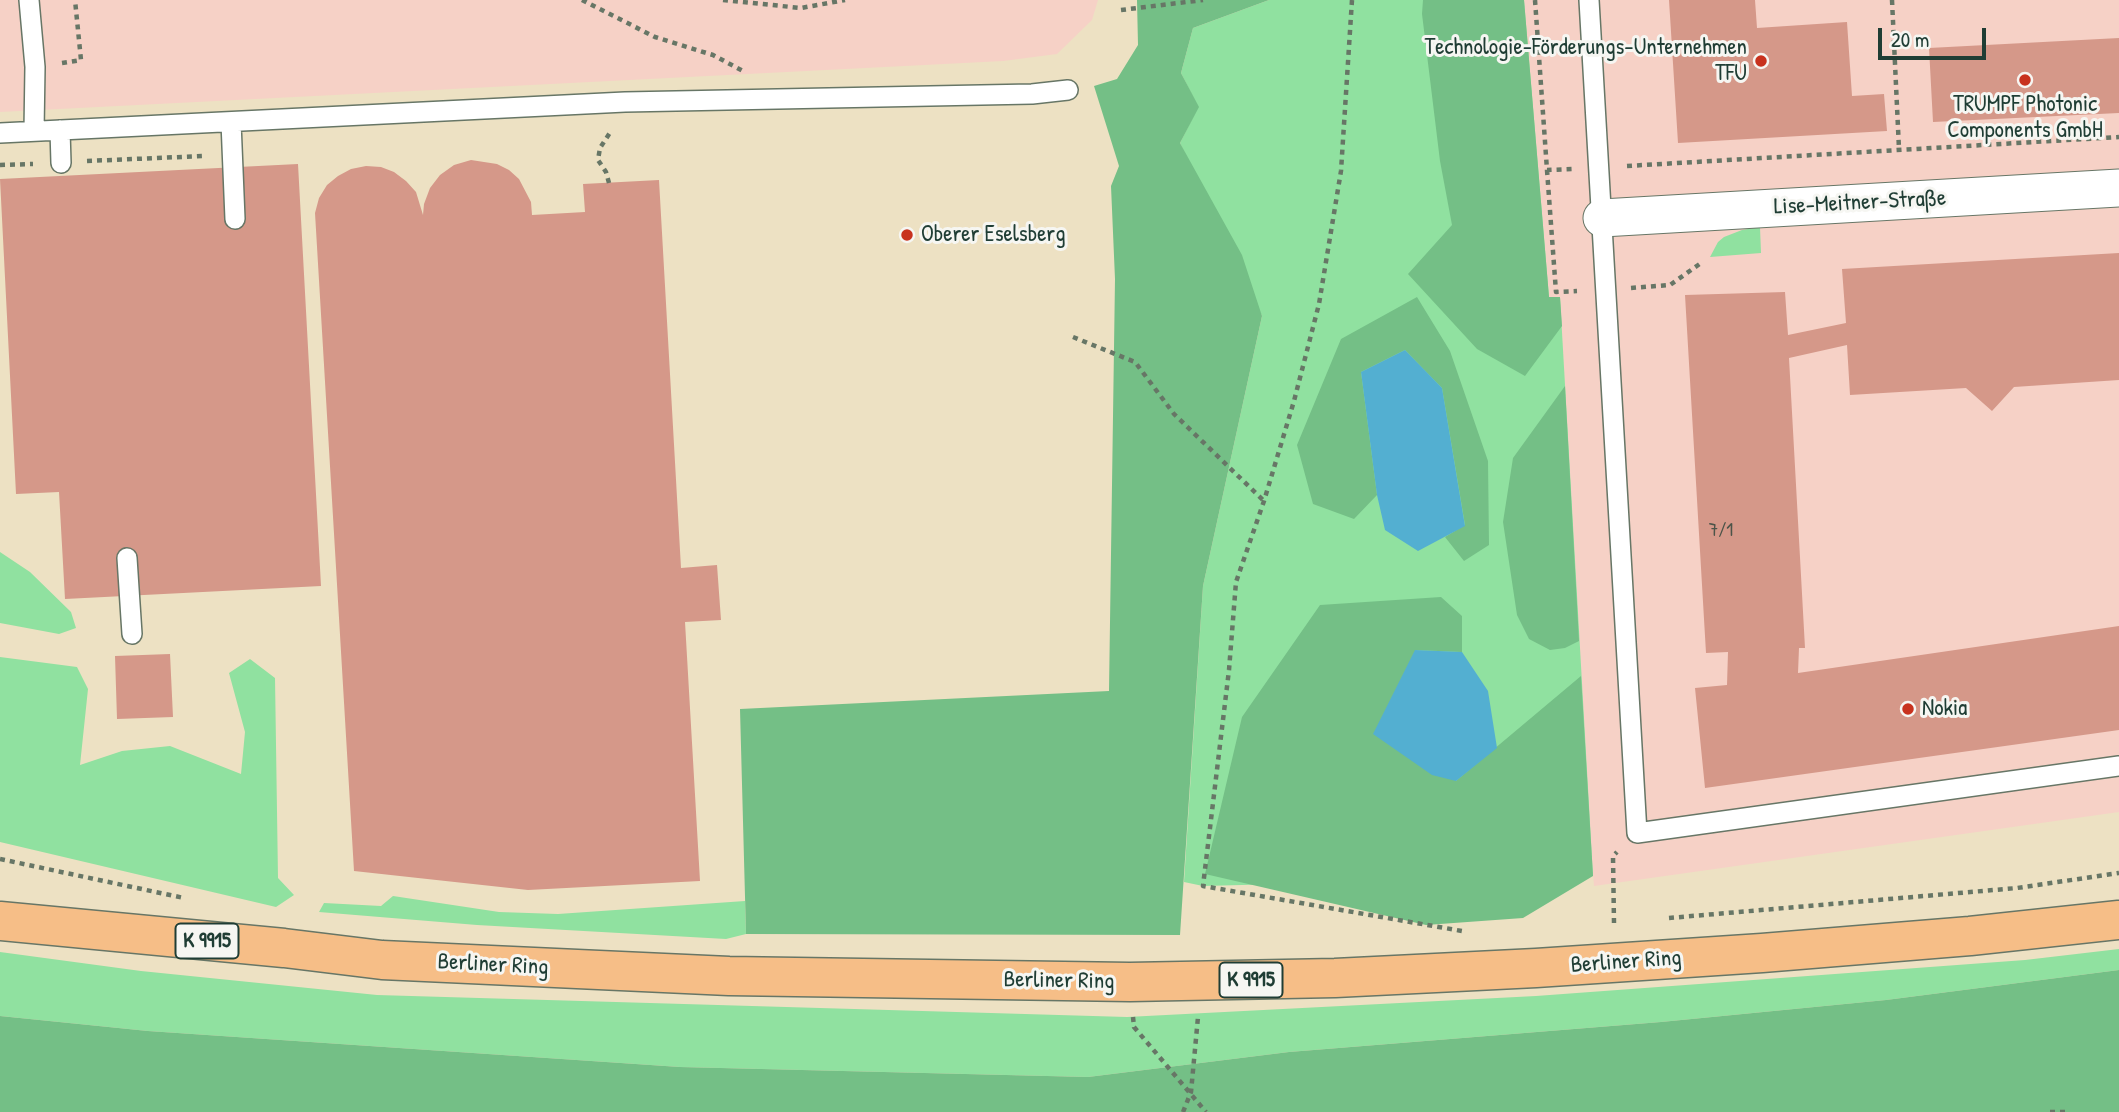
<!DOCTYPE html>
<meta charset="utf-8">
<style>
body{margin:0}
#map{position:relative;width:2119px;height:1112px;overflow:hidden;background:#ede1c3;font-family:"Patrick Hand",sans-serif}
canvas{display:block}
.scale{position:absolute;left:1878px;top:28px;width:108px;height:32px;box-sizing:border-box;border:4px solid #1f3d34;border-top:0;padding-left:9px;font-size:21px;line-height:24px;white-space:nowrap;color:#1f3d34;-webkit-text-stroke:5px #f6f6f2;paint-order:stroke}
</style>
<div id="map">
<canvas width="2119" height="1112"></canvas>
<div class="scale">20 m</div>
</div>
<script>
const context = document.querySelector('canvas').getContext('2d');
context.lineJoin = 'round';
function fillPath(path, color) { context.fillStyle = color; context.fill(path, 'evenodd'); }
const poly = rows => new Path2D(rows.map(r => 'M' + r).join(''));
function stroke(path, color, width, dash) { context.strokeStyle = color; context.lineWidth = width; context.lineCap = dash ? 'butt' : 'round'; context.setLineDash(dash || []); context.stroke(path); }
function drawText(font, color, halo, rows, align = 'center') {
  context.font = font + ' "Patrick Hand",sans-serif'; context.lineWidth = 6; context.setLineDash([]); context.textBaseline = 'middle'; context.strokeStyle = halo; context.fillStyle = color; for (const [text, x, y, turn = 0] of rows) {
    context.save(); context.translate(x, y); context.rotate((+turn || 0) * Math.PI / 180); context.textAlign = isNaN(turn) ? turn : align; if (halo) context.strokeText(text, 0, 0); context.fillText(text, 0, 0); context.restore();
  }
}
const built = poly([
 [0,0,1098,0,1092,20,1057,54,1003,61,0,112],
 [1524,0,2119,0,2119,812,1594,886,1589,825,1560,297,1549,297]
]);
const green = poly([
 [1269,0,1524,0,1549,297,1560,297,1593,876,1203,886,1184,882,1203,586,1262,316,1180,143,1198,107,1181,73,1193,28],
 [1760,227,1761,253,1710,257,1718,242,1724,237,1742,230],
 [0,552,30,572,71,612,76,628,59,634,0,623],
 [0,657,77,667,88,689,80,765,122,751,170,746,241,774,245,732,229,673,250,659,275,678,278,878,294,895,276,907,0,842],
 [393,896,499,912,558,914,745,901,746,934,726,939,477,925,319,912,324,903,381,906],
 [2119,949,2119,970,1886,1000,1661,1022,1289,1052,1088,1077,680,1067,148,1031,0,1016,0,952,141,971,377,995,1127,1017,1536,996,2025,960]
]);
const forest = poly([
 [1137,0,1269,0,1193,28,1181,73,1199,107,1180,143,1242,255,1262,316,1203,586,1180,935,746,934,740,709,1109,691,1115,279,1111,186,1119,166,1094,86,1117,79,1138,45],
 [1423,0,1524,0,1549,297,1560,297,1562,326,1525,376,1477,349,1408,274,1452,225,1440,161,1422,14],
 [1417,297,1450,351,1488,461,1489,545,1464,561,1445,537,1465,525,1442,388,1405,350,1361,372,1377,495,1354,519,1313,504,1297,445,1341,339],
 [1565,386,1579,641,1565,648,1550,650,1529,639,1517,615,1503,522,1513,458],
 [1441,597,1462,616,1462,652,1415,650,1456,781,1581,676,1593,876,1523,918,1426,925,1205,874,1242,717,1320,605],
 [2119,970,2119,1112,0,1112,0,1016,148,1031,680,1067,1088,1077,1289,1052,1661,1022,1886,1000]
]);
const water = poly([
 [1405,350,1442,388,1465,526,1418,551,1385,530,1377,495,1361,372],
 [1415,650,1462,652,1488,691,1497,748,1456,781,1432,775,1373,734]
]);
const building = poly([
 [1669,0,1755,0,1757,28,1847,22,1852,96,1884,94,1887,131,1678,143],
 [2119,38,2119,113,1933,122,1929,48],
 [471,160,497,164,509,170,519,179,531,202,532,215,585,212,583,184,659,180,681,568,717,565,721,620,685,622,700,881,528,890,354,871,315,213,319,198,327,185,338,176,351,169,366,166,381,167,394,172,406,181,416,192,423,215,424,204,430,188,440,175,454,165],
 [298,164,321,586,65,599,59,492,16,494,0,179],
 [2119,253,2119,380,2014,387,1992,411,1966,388,1850,395,1847,345,1789,358,1805,648,1799,648,1798,673,2119,626,2119,730,1705,788,1695,688,1727,685,1728,652,1706,653,1685,295,1785,292,1788,335,1846,323,1842,269],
 [170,654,173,717,117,719,115,656]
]);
const path = poly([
 [582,0,655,37,713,55,743,71],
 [723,0,801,8,845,0],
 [1352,0,1341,171,1319,304,1294,401,1264,501,1236,582,1229,670,1203,886,1462,931],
 [1535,0,1547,170,1573,169],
 [1892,0,1899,149],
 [1121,10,1203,0],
 [62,63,81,60,75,0],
 [87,161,204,156],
 [0,165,33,164],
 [1627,166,2119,137],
 [1547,170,1556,292,1577,291],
 [609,183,606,172,598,160,600,148,611,131],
 [1631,288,1670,285,1701,263],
 [1073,337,1135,362,1174,414,1264,501],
 [0,859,184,898],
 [1669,918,2017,888,2119,873],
 [1614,923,1613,856,1617,852],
 [1133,1017,1134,1027,1206,1112],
 [1183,1112,1191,1092,1198,1017],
 [2050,1112,2070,1112]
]);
const lane = poly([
 [29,0,35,67,34,131],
 [1589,0,1637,833,2119,766],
 [231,122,235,219],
 [60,130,61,163],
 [0,133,625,102,1032,94,1068,90],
 [127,558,132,634]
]);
const street = poly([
 [1602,218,2119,188]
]);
const primary = poly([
 [0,921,284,948,382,960,729,976,1130,982,1335,978,1536,968,1762,953,1970,936,2119,920]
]);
const markers = [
 [1761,61,7,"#c8321e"],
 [2025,80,7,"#c8321e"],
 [907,235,7,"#c8321e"],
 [1908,709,7,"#c8321e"]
];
const numberNames = [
 ["7/1",1721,531]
];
const shields = [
 [207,941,63],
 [1251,980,63]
];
const shieldNames = [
 ["K 9915",207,941],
 ["K 9915",1251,980]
];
const poiNames = [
 ["Technologie-Förderungs-Unternehmen",1747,48,"right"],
 ["TFU",1747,74,"right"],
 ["TRUMPF Photonic",2025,105,"center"],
 ["Components GmbH",2025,131,"center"],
 ["Oberer Eselsberg",921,235],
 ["Nokia",1922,709]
];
const streetNames = [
 ["Lise-Meitner-Straße",1860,203,-3],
 ["Berliner Ring",1626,962,-4],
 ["Berliner Ring",493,965,3],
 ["Berliner Ring",1059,981,1]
];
fillPath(built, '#f6d1c6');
fillPath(green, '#90e1a0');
fillPath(forest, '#74bf86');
fillPath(water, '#53afd1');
fillPath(building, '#d59889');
stroke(lane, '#677666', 22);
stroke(street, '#677666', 39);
stroke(primary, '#677666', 41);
stroke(path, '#677666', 4.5, [5, 5]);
stroke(lane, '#fff', 19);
stroke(street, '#fff', 37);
stroke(primary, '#f6be87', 38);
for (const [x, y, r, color] of markers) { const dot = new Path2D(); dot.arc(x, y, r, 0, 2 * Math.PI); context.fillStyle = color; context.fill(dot); stroke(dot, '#f6f6f2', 2.5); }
drawText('19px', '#4c5449', null, numberNames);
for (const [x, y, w] of shields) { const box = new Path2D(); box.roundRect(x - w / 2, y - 17.5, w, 35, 5); context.fillStyle = '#f6f6f2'; context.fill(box); stroke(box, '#1f3d34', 2); }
drawText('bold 21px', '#1f3d34', null, shieldNames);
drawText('23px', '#1f3d34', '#f6f6f2', poiNames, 'left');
drawText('23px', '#1f3d34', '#f6f6f2', streetNames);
</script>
